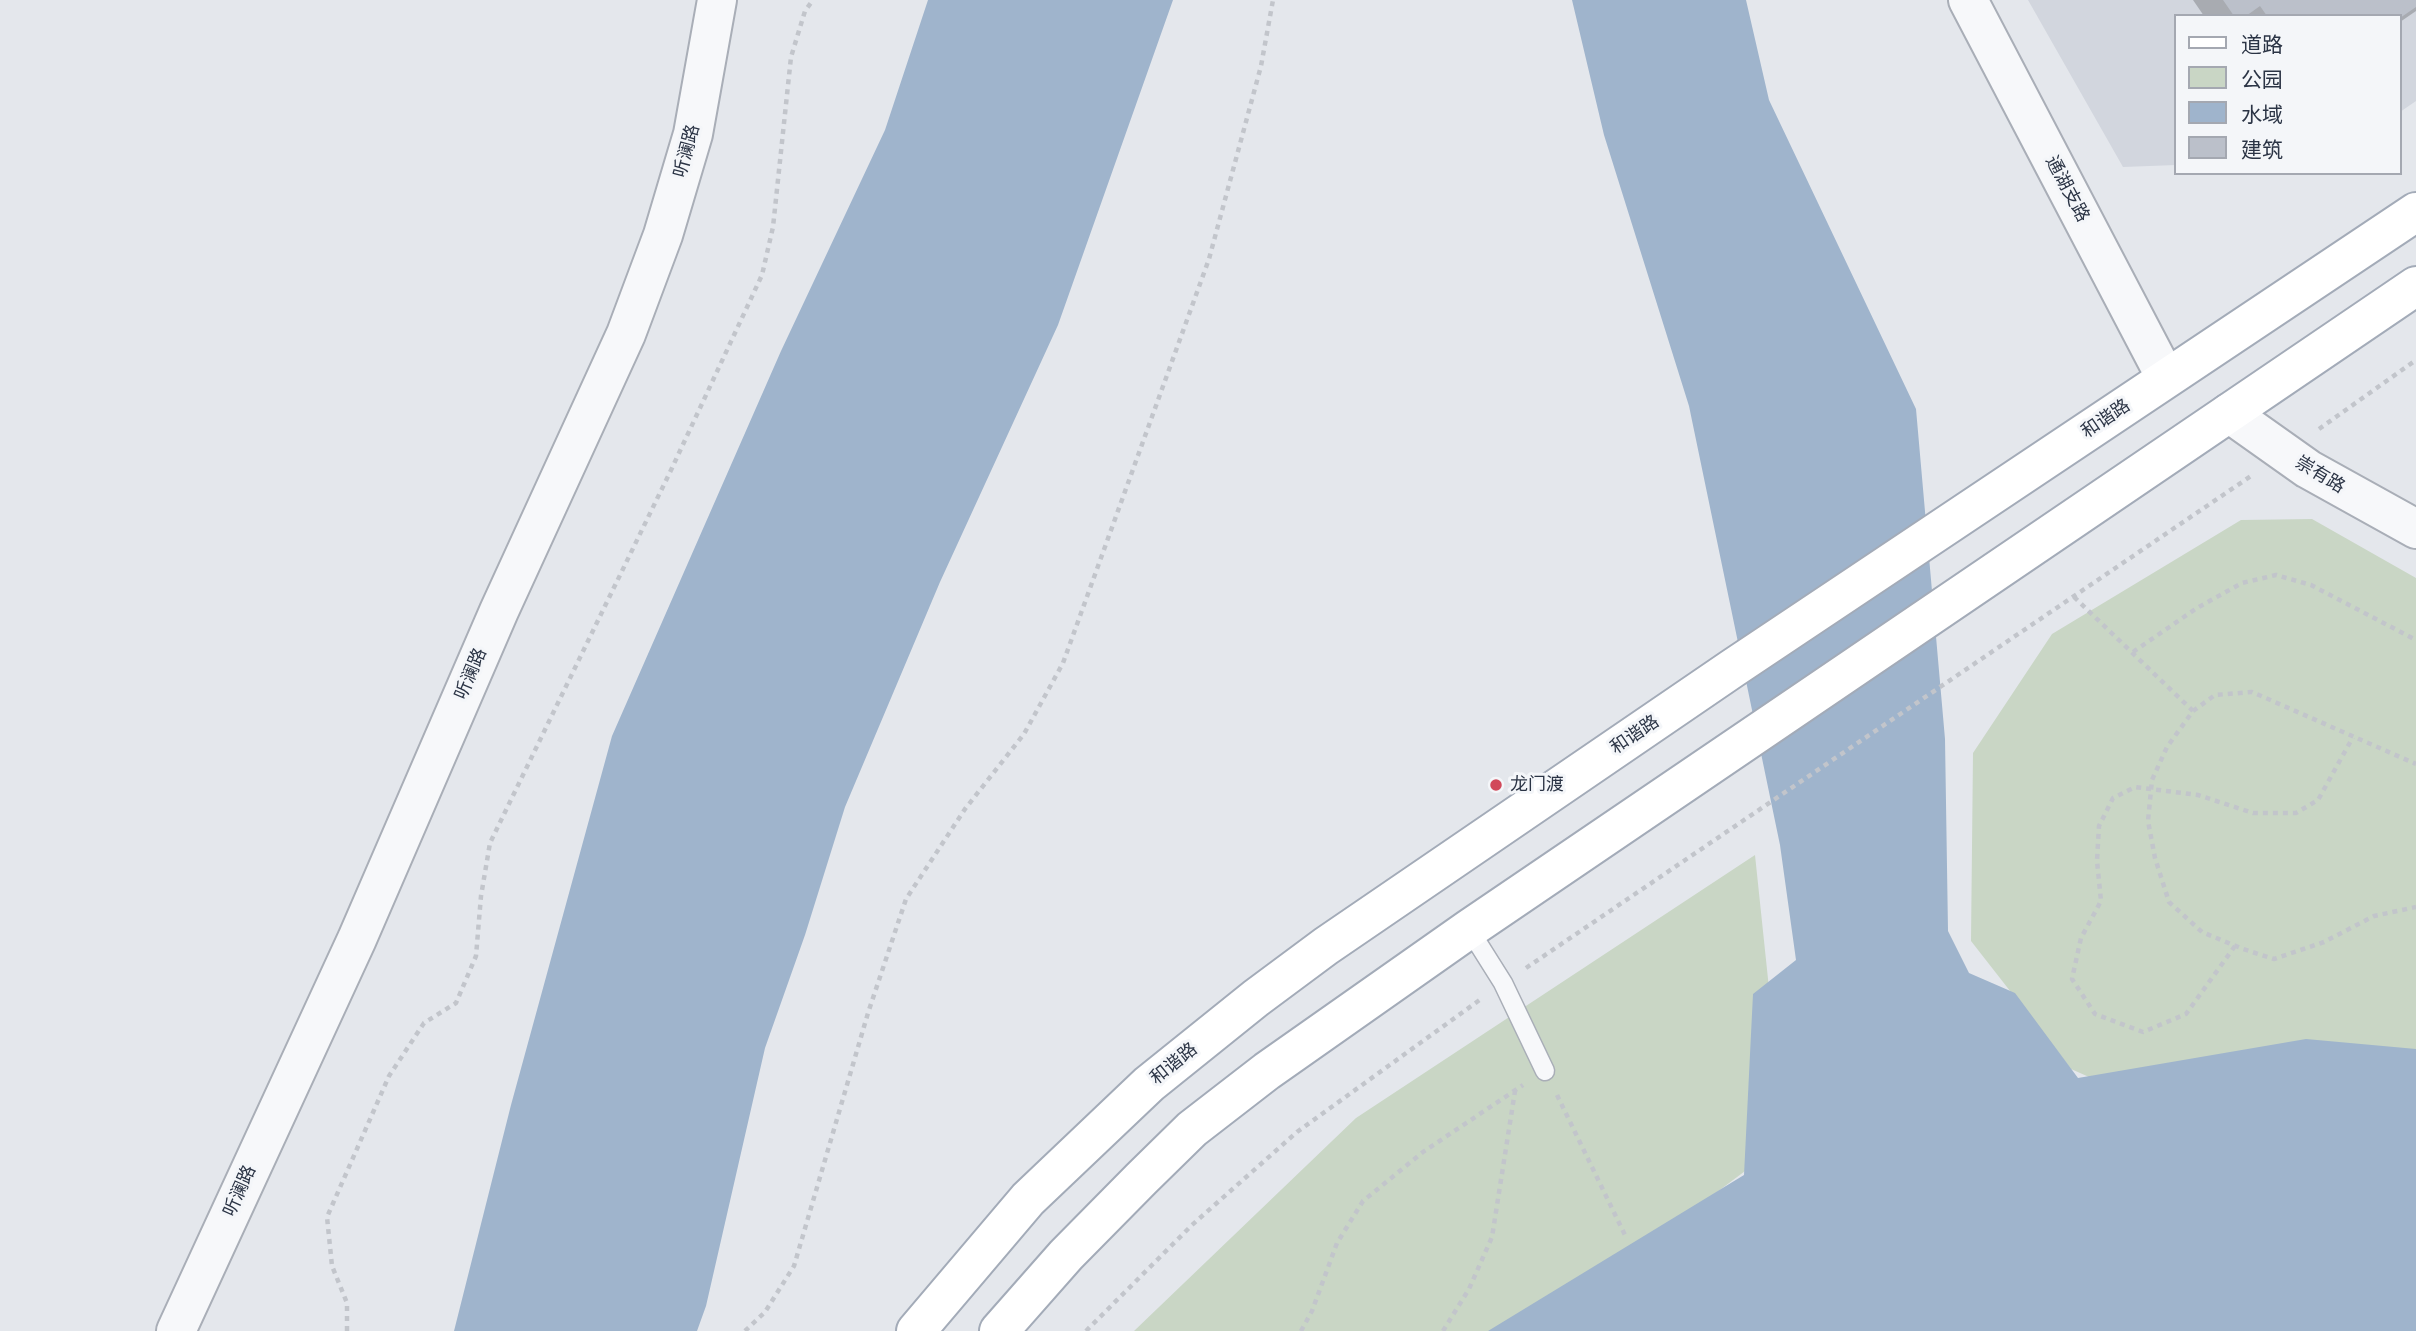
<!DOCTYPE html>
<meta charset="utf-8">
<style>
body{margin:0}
#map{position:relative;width:2416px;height:1331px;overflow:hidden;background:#e4e7ec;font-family:"PT Sans","Noto Sans SC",sans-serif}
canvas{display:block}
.legend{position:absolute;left:2174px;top:14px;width:228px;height:161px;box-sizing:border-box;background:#f4f6f9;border:2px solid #a4a8b1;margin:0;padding:9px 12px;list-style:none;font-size:21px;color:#2b3445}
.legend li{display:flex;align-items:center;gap:14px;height:35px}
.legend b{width:35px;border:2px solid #a4a8b1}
</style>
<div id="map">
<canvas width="2416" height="1331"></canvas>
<ul class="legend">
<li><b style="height:9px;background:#fff"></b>道路</li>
<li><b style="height:19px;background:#c9d6c5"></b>公园</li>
<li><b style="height:19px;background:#9fb4cc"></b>水域</li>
<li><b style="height:19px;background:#bbc0ca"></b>建筑</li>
</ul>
</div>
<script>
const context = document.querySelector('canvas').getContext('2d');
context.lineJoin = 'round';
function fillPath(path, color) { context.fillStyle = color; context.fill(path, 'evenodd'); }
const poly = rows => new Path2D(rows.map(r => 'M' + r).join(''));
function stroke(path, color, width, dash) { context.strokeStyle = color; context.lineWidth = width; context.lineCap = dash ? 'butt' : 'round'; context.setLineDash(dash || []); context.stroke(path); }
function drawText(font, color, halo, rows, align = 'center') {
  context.font = font + ' "PT Sans","Noto Sans SC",sans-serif'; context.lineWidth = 6; context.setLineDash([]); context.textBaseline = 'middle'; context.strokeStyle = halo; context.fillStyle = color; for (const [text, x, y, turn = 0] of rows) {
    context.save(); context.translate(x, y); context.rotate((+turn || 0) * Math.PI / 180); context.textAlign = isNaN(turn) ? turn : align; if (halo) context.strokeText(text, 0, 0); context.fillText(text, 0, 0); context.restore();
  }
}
const built = poly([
 [2028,0,2416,0,2416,101,2400,112,2400,16,2176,16,2176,165,2123,167]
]);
const green = poly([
 [2312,519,2416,578,2416,1090,2132,1096,2071,1069,1971,941,1973,753,2052,634,2241,520],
 [1755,855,1785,1141,1552,1316,1548,1331,1134,1331,1356,1118]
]);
const water = poly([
 [928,0,1173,0,1058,325,940,582,845,807,805,935,765,1048,706,1306,697,1331,454,1331,511,1105,612,736,781,351,885,130],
 [1572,0,1746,0,1769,100,1916,409,1945,739,1948,931,1969,973,2015,993,2078,1078,2306,1039,2416,1049,2416,1331,1488,1331,1744,1175,1753,994,1796,960,1780,845,1689,406,1604,135]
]);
const shadow = poly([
 [2193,0,2416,0,2416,11,2400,22,2400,16,2204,16]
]);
const building = poly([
 [2223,0,2416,0,2416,7,2400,18,2400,16,2267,16,2260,6,2246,16,2234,16]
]);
const path = poly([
 [2319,429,2416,360],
 [2074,597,2193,711,2167,747,2152,780,2148,821,2155,858,2169,902,2202,932,2243,949,2274,959,2324,942,2374,916,2416,907],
 [2133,652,2197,608,2242,583,2276,575,2311,585,2416,640],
 [2193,711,2215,695,2252,692,2416,764],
 [2235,946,2186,1014,2143,1032,2095,1014,2072,979,2081,938,2101,901,2097,861,2099,826,2113,798,2135,787,2198,795,2253,813,2296,813,2318,800,2353,737],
 [1526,968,2251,476],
 [1557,1095,1625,1235],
 [347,1331,347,1303,332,1266,327,1217,389,1076,424,1023,456,1003,476,956,481,896,490,843,672,468,762,275,773,227,791,57,805,11,813,0],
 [745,1331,765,1312,794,1266,868,1013,906,899,965,809,1024,734,1063,663,1209,259,1261,66,1273,0],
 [1086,1331,1192,1225,1297,1132,1481,999],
 [1301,1331,1312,1311,1337,1243,1363,1201,1423,1152,1523,1085],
 [1443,1331,1469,1289,1492,1237,1515,1091]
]);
const service = poly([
 [1469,929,1503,983,1545,1071]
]);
const tertiary = poly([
 [1968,0,2166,378],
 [2229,413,2308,469,2416,529],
 [176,1331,357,939,499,611,626,334,663,235,693,134,717,0]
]);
const primary = poly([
 [916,1331,1028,1199,1149,1084,1256,998,1326,946,1733,668,2416,212],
 [999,1331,1066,1255,1141,1179,1192,1129,1267,1071,1469,929,2416,286]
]);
const markers = [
 [1496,785,7,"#d1495b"]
];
const streetNames = [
 ["听澜路",687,151,-75],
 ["通湖支路",2067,189,62],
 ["和谐路",2106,419,-34],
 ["崇有路",2320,475,31],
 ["听澜路",471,674,-67],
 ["和谐路",1635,735,-34],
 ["和谐路",1174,1064,-39],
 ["听澜路",240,1191,-66]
];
const poiNames = [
 ["龙门渡",1510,785]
];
fillPath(built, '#d2d6de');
fillPath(green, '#c9d6c5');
fillPath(water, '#9fb4cc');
fillPath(shadow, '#0003');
fillPath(building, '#bbc0ca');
stroke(service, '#a9aeb7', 21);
stroke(tertiary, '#a9aeb7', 42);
stroke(primary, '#a3abb8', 42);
stroke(path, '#c2c5cb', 4.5, [5, 5]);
stroke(service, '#f7f8fa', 18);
stroke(tertiary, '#f7f8fa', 38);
stroke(primary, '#fff', 38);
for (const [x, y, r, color] of markers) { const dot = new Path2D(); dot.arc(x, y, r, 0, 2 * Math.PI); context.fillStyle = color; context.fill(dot); stroke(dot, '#f4f6f9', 2.5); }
drawText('18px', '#2b3445', '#f4f6f9', streetNames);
drawText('18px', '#2b3445', '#f4f6f9', poiNames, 'left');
</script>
